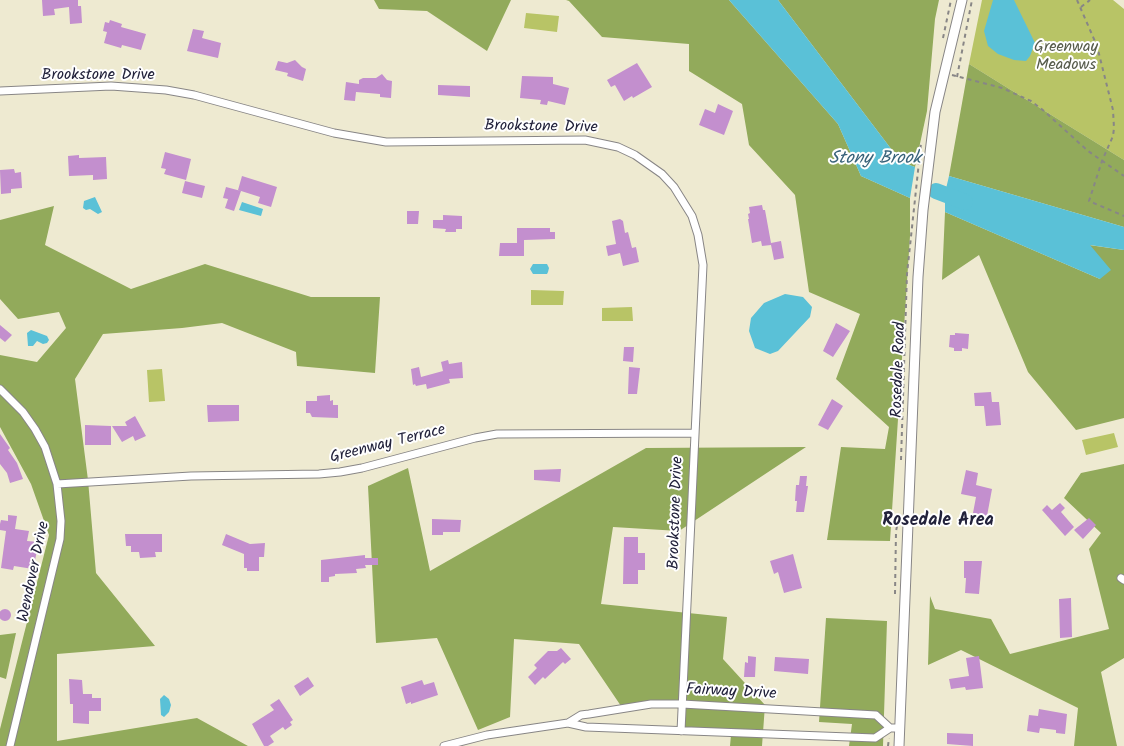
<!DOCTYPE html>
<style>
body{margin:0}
canvas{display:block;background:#eeead1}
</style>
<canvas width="1124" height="746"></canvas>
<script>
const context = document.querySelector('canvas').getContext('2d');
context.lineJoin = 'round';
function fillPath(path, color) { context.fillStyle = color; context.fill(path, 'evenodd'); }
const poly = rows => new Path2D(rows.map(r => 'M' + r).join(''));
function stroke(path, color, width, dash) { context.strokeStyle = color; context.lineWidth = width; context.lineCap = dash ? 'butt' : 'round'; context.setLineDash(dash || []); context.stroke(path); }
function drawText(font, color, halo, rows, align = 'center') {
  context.font = font + ' Kalam,sans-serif'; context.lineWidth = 4; context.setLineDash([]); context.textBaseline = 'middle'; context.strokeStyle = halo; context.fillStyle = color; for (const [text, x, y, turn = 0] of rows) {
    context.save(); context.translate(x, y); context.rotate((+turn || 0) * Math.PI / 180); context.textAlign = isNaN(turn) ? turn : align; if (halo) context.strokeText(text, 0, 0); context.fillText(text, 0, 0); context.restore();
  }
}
const green = poly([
 [982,0,1113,0,1124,9,1124,160,969,64],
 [526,13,559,16,557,32,524,28],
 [531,290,564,291,563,305,531,305],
 [632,307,633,321,602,321,602,308],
 [162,369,165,401,149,402,147,370],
 [1114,433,1118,447,1086,455,1082,440]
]);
const forest = poly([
 [374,0,511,0,487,51,427,11,379,9],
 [566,0,729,0,838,124,861,176,910,198,910,236,890,541,827,540,841,447,885,449,889,427,836,379,860,314,809,292,795,195,749,145,742,104,689,71,689,44,602,37,569,1],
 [778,0,939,0,935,19,927,111,915,167,901,162],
 [969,64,1124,160,1124,227,949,176],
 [54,206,45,245,131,289,205,264,311,297,380,297,375,373,297,366,296,352,222,323,182,328,103,334,75,379,88,480,96,573,155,646,57,654,57,741,197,718,248,746,0,746,0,729,49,535,31,484,0,427,0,355,37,362,66,328,59,312,18,319,0,299,0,220],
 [945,212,1100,279,1089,245,1124,250,1124,418,1076,430,1028,372,979,255,942,280],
 [806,447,679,531,613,527,601,604,727,617,723,659,765,705,762,746,730,746,731,735,678,730,679,702,621,706,579,644,514,639,510,717,478,730,437,638,376,643,368,486,408,468,430,571,646,448],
 [1124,464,1124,658,1101,672,1117,746,1074,746,1078,708,961,650,928,665,930,596,935,609,991,619,1010,654,1109,629,1089,549,1101,533,1064,498,1081,473],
 [826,618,887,621,883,746,849,746,852,724,819,722],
 [16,633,6,679,0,677,0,635]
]);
const water = poly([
 [729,0,778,0,901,162,915,167,910,198,861,176,838,124],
 [993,0,1014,0,1035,43,1030,56,1026,61,1014,60,998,54,988,46,984,31],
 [949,176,1124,227,1124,250,1090,245,1111,270,1100,279,945,212,945,193],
 [95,197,102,212,98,214,90,209,86,210,83,208,84,201],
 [242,202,263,209,261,216,239,210],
 [533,264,547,264,549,268,548,272,547,274,533,274,530,269],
 [785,294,803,297,812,307,810,317,778,351,770,354,755,348,749,331,751,318,764,303],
 [31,330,47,336,49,340,47,343,43,344,37,341,33,346,28,346,27,333],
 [164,695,169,699,171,705,169,712,164,717,161,715,160,699]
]);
const river = poly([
 [936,191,965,202]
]);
const building = poly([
 [42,0,78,0,78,6,81,6,82,23,70,24,69,7,54,9,55,15,43,16],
 [110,20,122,24,121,27,146,34,141,50,122,45,121,48,104,43,107,32,103,31,105,22,109,23],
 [193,29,204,31,202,38,221,43,218,58,187,51],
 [295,60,302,67,306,69,303,81,287,76,288,73,275,70,278,61,287,63],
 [637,63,652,87,633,98,632,96,624,101,615,85,611,87,607,80],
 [382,74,387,80,392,81,391,98,380,97,380,94,356,92,355,101,344,100,346,82,359,84,359,80,363,78,376,78],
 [522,76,553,77,553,84,569,88,565,105,548,101,547,105,540,104,541,100,520,98],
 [438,85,470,86,470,97,438,95],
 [718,104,733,111,724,135,699,125,705,109,715,113],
 [165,152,191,159,186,180,164,174,166,169,161,168],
 [79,155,79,158,106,157,107,179,93,180,93,175,69,176,68,156],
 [14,169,15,173,21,172,22,188,11,189,11,193,1,194,0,170],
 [242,176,277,187,271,207,258,203,260,197,238,190],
 [185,181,205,186,202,198,182,193],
 [226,187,241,191,234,211,225,208,228,199,223,198],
 [762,205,763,210,765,210,771,243,781,241,784,258,774,260,771,245,762,246,761,241,752,243,748,219,749,219,748,214,750,213,749,207],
 [407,211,419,211,418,224,407,224],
 [443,215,462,216,462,229,456,229,456,232,445,232,446,229,433,228,433,220,443,220],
 [620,219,623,221,625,233,628,232,632,248,636,247,639,262,623,266,620,253,608,256,606,246,616,244,612,221],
 [517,228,550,228,550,232,555,232,555,239,524,240,524,256,499,256,500,243,517,243],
 [836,323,850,331,833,357,823,351],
 [0,325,12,335,5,342,0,338],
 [955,333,969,334,968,349,962,348,962,351,954,351,954,348,949,347,950,335,955,335],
 [624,347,634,347,633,362,623,361],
 [448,360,449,364,462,362,463,378,449,379,450,383,427,389,426,384,416,386,415,384,413,385,411,369,419,367,421,377,443,371,441,362],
 [629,367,640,368,637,394,628,394],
 [991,392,992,402,999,402,1001,425,986,426,984,406,975,406,974,393],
 [330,395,330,401,333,400,333,405,338,405,338,418,312,417,310,413,306,413,306,401,317,401,317,396],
 [832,399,843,406,828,430,818,425],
 [207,405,239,405,239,421,208,422],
 [135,416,146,436,135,441,133,436,122,442,112,426,127,426,125,422],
 [85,425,111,426,111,445,85,445],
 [0,434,10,448,8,450,17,463,23,479,10,483,7,473,0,464],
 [561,469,560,482,534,480,534,470],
 [966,470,978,473,976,485,992,489,987,516,973,513,976,497,961,494],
 [800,476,807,476,806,486,808,486,804,512,796,512,797,501,795,501,796,485,799,485],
 [1060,503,1065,508,1061,512,1074,527,1065,536,1042,510,1047,505,1052,510],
 [8,515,17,516,15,529,29,531,27,541,39,542,33,569,14,566,13,570,1,568,6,531,0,530,0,524,1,520,8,521],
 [1089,518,1096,525,1083,539,1074,530],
 [432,519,461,520,460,532,443,532,443,535,432,535],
 [125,534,162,534,162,552,155,552,156,557,140,558,139,552,131,552,131,546,126,546],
 [226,534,250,544,265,543,264,557,259,557,259,571,247,571,247,568,244,568,244,554,222,545],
 [624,537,638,537,638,553,645,553,645,570,638,570,638,584,623,584],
 [793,554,802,588,784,593,778,572,774,574,770,561],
 [365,555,365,558,378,558,378,565,365,565,366,568,356,569,357,573,335,574,335,576,329,577,329,582,321,582,321,560],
 [964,561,982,561,979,594,965,593,966,578,964,578],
 [1071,598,1072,637,1060,638,1059,599],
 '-1 615a6 6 0 1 1 12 0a6 6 0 1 1-12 0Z',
 [561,648,571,659,565,664,563,662,545,679,543,677,535,685,528,677,537,668,534,665,548,651,557,651],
 [748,656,756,657,755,677,744,677,745,662,748,663],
 [979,656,983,688,966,690,965,687,951,689,949,679,969,676,966,658],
 [775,657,809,659,808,674,774,671],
 [308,677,314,686,300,696,294,686],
 [69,679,82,680,83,694,92,694,92,698,101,698,101,711,89,711,89,724,73,723,73,704,70,704],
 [422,680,424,685,434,682,438,695,411,704,411,702,406,704,401,687],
 [279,699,293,720,290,722,292,725,285,730,283,727,270,736,274,742,268,746,264,746,252,724,274,710,270,705],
 [1039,709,1067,714,1065,734,1056,733,1056,730,1040,728,1039,733,1027,731,1029,715,1038,716],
 [947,733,973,734,973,746,947,744]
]);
const path = poly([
 [1077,0,1097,46,1113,110,1114,128,1113,136,1102,161,1089,201,1124,216],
 [1081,7,1090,0],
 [943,38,951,0],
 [952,75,1002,88,1031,101,1044,111,1088,151,1124,176],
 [957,77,972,0],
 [901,460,907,274,921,143],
 [895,594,896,531,899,517],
 [888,746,889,738]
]);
const minor = poly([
 [0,91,111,86,166,90,194,95,334,133,386,142,585,140,618,147,635,155,662,174,674,187,692,216,698,235,703,265,681,731],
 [0,389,23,412,35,429,45,447,57,484,61,521,60,539,10,746],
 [57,484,191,476,319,474,340,472,362,468,475,438,497,434,694,433],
 [1121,578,1124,580],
 [568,723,586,727,875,738,890,728],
 [444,746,487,735,568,723,581,715,589,714,651,704,682,704,876,715,890,728,900,728]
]);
const tertiary = poly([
 [899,746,918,277,923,210,935,112,962,0]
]);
const parkNames = [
 ["Greenway",1066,48],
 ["Meadows",1066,66]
];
const streetNames = [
 ["Brookstone Drive",98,76],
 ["Brookstone Drive",541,128,1],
 ["Rosedale Road",900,370,-88],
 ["Greenway Terrace",388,445,-14],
 ["Brookstone Drive",677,513,-88],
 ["Wendover Drive",35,572,-78],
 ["Fairway Drive",731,693,3]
];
const waterNames = [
 ["Stony Brook",875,160]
];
const neighbourhoodNames = [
 ["Rosedale Area",938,522]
];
fillPath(green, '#b8c466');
fillPath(forest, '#92aa5b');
fillPath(water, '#5ac1d7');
stroke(river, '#5ac1d7', 16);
fillPath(building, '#c38fce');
stroke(minor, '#888686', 9);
stroke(tertiary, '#888686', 11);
stroke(path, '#888686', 2, [4, 4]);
stroke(minor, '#fff', 7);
stroke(tertiary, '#fff', 9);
drawText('16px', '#565b4a', '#fff', parkNames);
drawText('16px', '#22223b', '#fff', streetNames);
drawText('italic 18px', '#386279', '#fff', waterNames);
drawText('bold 18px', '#22223b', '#fff', neighbourhoodNames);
</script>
